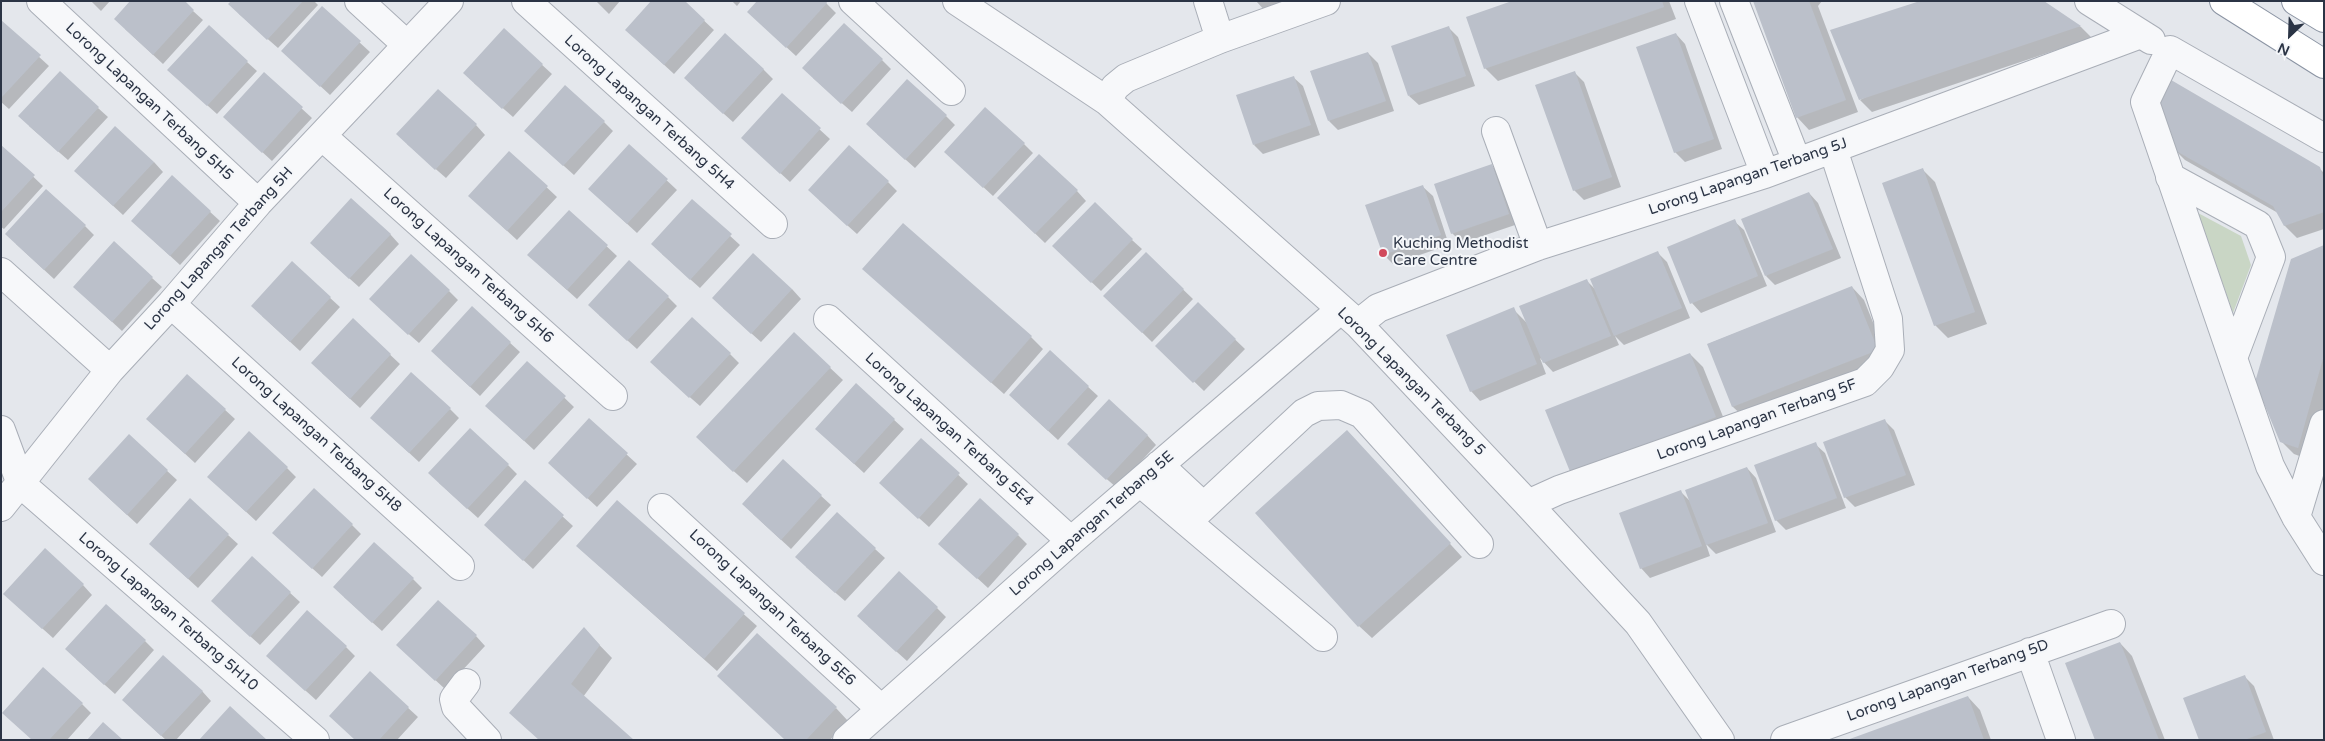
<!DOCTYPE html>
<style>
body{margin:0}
#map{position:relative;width:2325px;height:741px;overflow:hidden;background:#e4e7ec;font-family:"Varela Round",sans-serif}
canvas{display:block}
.frame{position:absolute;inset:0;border:2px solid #2b3445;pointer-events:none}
.north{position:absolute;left:2265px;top:10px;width:50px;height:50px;-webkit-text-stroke:4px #f4f6f9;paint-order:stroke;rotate:204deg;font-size:14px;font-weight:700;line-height:20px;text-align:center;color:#2b3445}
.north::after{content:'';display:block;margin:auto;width:18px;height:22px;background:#2b3445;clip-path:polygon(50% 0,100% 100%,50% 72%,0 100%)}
</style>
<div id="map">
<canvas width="2325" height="741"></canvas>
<div class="frame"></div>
<div class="north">N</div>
</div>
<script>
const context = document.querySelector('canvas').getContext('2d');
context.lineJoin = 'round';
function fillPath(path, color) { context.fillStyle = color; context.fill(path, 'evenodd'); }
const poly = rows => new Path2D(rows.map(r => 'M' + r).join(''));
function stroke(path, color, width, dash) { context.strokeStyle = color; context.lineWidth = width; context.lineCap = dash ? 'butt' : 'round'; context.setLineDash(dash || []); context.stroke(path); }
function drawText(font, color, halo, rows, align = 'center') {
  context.font = font + ' "Varela Round",sans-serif'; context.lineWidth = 4; context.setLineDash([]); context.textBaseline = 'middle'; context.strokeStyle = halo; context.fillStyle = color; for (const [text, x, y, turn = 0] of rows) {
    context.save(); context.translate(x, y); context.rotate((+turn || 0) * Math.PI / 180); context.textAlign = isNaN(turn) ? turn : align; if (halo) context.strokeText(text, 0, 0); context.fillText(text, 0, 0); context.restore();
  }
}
const green = poly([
 [2198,213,2241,236,2251,265,2233,313]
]);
const shadow = poly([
 [91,1,110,1,101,11],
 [233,1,314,1,318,5,278,48,239,14],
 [596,1,620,1,609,14],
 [683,1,714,30,674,74,636,39],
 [732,1,741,1,737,6],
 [824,1,836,13,796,56,758,21],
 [1256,1,1296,1,1266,12],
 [1516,1,1669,1,1676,19,1498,81,1485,68],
 [1754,1,1822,1,1818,6,1858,112,1809,130,1797,117],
 [2042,1,2081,27,2092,38,1872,112,1860,100],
 [322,8,370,52,330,95,292,60],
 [193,11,203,20,163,64,125,29],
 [1,22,49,66,9,109,1,102],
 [1449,28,1458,37,1475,86,1419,105,1409,96],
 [504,30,552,74,513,117,474,83],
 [1676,34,1685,44,1722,149,1685,162,1675,152],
 [1368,53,1378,63,1394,111,1338,130,1329,121],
 [882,60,891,69,852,112,813,78],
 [247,62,257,71,217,114,179,80],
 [763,69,773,79,733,122,695,88],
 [1574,72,1584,82,1621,187,1584,200,1574,190],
 [264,74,312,118,272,161,234,126],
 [1293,77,1303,86,1320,135,1263,154,1254,145],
 [782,95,830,139,790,182,752,147],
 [98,108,108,117,68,160,29,126],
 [946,116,955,125,915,168,877,134],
 [604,122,613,131,574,175,535,140],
 [476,125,485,135,446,178,407,144],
 [1024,144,1033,153,993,196,955,161],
 [629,145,677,190,637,233,599,198],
 [1,146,43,186,4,229,1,227],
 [2172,147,2319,168,2324,173,2324,229,2297,238,2285,226,2278,213,2185,160],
 [509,152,557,197,517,240,479,205],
 [154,162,163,172,123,215,85,180],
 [1492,166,1501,175,1518,224,1462,243,1452,233],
 [1923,170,1935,182,1987,324,1948,338,1935,325],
 [172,177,220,221,180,265,142,230],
 [888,182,897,191,857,234,819,200],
 [1423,187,1433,196,1449,245,1393,264,1384,255],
 [1077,191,1086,201,1045,243,998,198],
 [1809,193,1818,203,1841,258,1775,285,1766,276],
 [692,201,740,245,700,288,662,254],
 [569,211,617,256,577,299,538,264],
 [1734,221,1744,230,1767,286,1701,313,1692,303],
 [85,226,94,235,54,279,16,244],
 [390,234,399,244,359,287,321,253],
 [1132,240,1142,249,1101,291,1064,256],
 [2324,246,2324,411,2310,460,2294,454,2281,441],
 [1657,252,1667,262,1690,318,1624,345,1615,336,1619,345,1553,372,1540,358,1546,374,1480,401,1471,391,1513,309,1527,323,1586,280,1596,290],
 [1146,254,1193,299,1152,342,1105,296],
 [292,263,340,307,300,351,262,316],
 [864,269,1031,337,1043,349,1004,394],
 [152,278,162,287,122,331,84,296],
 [1852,287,1864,300,1889,362,1746,419,1733,407,1708,344],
 [792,289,801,299,761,342,723,308],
 [449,291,458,300,419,343,380,309],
 [668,297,677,306,637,349,599,315],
 [1198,304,1245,349,1204,391,1157,346],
 [472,308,520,352,480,396,442,361],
 [353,320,400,364,360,408,322,373],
 [794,334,843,380,747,483,710,450],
 [1050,352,1098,396,1058,440,1020,405],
 [730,354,739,363,700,406,661,372],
 [1690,354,1703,367,1728,429,1584,486],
 [527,362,574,407,534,450,496,415],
 [187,375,235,419,195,463,157,428],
 [856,385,904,429,864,473,826,438],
 [450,409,459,418,419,462,381,427],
 [589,420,637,464,597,507,559,472],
 [1885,421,1894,430,1915,485,1855,507,1845,497],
 [1147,435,1156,445,1117,488,1078,454],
 [129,436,177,480,137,524,99,489],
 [921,440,968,484,929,527,890,492],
 [1359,444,1462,557,1372,638,1359,626],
 [1815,444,1825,453,1846,508,1786,530,1776,520],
 [783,461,831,505,791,549,753,514],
 [508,465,517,474,478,518,439,483],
 [287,468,296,477,256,521,218,486],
 [1747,468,1756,478,1776,532,1716,554,1706,544,1710,556,1650,578,1641,568,1681,492,1691,502],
 [525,482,573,526,533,569,495,534],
 [617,501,757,626,717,671,577,546],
 [352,525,361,534,322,577,284,543],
 [228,535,238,544,198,588,160,553],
 [1018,535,1027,544,988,588,950,553],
 [875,549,885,558,845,601,806,567],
 [252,558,300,602,260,645,222,611],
 [413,579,422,588,382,631,344,597],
 [83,585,92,595,53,638,14,603],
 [937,608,946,617,907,661,868,626],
 [584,629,612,658,583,697,540,740],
 [476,636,485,646,445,689,407,654],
 [145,641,154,650,115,694,76,659],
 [2120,643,2132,656,2165,740,2097,740],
 [346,647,355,656,316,700,277,665],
 [370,673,418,717,397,740,355,740],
 [2245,677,2254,686,2274,740,2200,740],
 [202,691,211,701,176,740,166,740,133,710],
 [1968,697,1980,710,1991,740,1850,740],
 [82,704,91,713,67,740,33,740],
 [836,708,848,721,830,740,786,740]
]);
const building = poly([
 [130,1,185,1,194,10,153,55,114,19],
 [231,1,303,1,267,40,228,4],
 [651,1,685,1,705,20,664,65,625,30],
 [757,1,826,1,827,3,786,48,747,12],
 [1512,1,1662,1,1664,7,1484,69,1466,17],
 [1753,1,1809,1,1846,100,1796,118],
 [1920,1,2044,1,2081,26,1859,100,1830,30],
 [322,6,361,41,320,87,281,51],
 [1,20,41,55,1,98],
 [844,23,883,59,841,104,802,68],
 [209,25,248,61,207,106,167,70],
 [1449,26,1466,76,1408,96,1391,46],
 [504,28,543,64,502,109,463,73],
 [725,33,764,69,723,114,684,78],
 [1676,33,1714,139,1674,153,1636,47],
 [1368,52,1386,101,1328,121,1310,71],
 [60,71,99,107,58,152,18,116],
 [1575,71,1612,177,1573,191,1535,85],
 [264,72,303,107,262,153,223,117],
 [1294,76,1311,125,1253,145,1236,95],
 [2166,77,2320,167,2324,179,2324,212,2284,226,2273,206,2171,148,2156,97],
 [907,79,947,115,905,160,866,124],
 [565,85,605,121,563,166,524,131],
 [438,89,477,124,435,170,396,134],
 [782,93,821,128,780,174,741,138],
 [985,107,1025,143,983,188,944,152],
 [115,126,154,162,113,206,74,171],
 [629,144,668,179,627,224,588,189],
 [1,145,35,175,1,212],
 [849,145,889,181,847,226,808,190],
 [509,151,548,186,507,231,468,196],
 [1039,154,1078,190,1035,234,997,198],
 [1492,164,1509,214,1451,234,1434,184],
 [1923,168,1975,312,1934,326,1882,183],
 [172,175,211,211,170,256,131,221],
 [1423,185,1441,235,1383,255,1365,205],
 [46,189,86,225,44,270,5,234],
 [1809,192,1833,249,1765,276,1741,219],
 [351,198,391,234,349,279,310,243],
 [692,199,732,234,690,280,651,244],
 [1095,202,1133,239,1091,283,1052,246],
 [569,210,608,245,567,290,527,255],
 [1735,219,1758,276,1690,304,1667,247],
 [903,223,1032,336,991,383,862,269],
 [114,241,153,277,112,322,73,287],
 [2324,245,2324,355,2298,448,2280,442,2255,382,2291,259],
 [1658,251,1682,308,1614,336,1590,279],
 [1146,252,1184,289,1142,333,1103,296],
 [753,253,792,289,751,334,712,298],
 [411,254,450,290,408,335,369,299],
 [629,260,669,296,627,341,588,305],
 [292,261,331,297,290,342,251,306],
 [1587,279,1611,336,1543,363,1519,306],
 [1852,286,1878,350,1732,407,1707,344],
 [1198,302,1236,339,1193,383,1155,346],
 [472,306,511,342,470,387,431,351],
 [1514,307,1537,364,1470,392,1446,335],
 [692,317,731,353,689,398,650,362],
 [353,318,391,354,350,399,311,363],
 [794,332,831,367,733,472,696,437],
 [1050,350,1089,386,1048,431,1009,395],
 [1690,353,1716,417,1571,474,1545,410],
 [527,361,566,396,524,441,485,406],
 [411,372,451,408,409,453,370,418],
 [187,374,226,409,185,454,146,419],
 [856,383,895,419,854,464,815,429],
 [1109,399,1148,435,1106,480,1067,444],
 [589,418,628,453,587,499,548,463],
 [1885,419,1906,475,1844,498,1823,442],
 [470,428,509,464,467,509,428,473],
 [1347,430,1451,543,1358,627,1255,513],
 [249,431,288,467,246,512,207,477],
 [129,434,168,470,127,515,88,479],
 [921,438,960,473,918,519,879,483],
 [1816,442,1837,498,1775,521,1754,465],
 [783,459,822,495,781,540,742,504],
 [1747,467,1768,523,1706,545,1685,490],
 [525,480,564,515,523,561,484,525],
 [314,488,353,524,312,569,272,533],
 [1681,490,1702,546,1640,569,1619,513],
 [190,498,229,534,188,579,149,544],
 [980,498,1019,534,977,579,938,544],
 [617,500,745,613,704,659,576,546],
 [837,512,876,548,835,593,795,557],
 [374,542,414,578,372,623,333,587],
 [45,548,84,584,42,629,3,594],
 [252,556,291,592,250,637,211,601],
 [899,571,938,607,896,652,857,616],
 [438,600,477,635,435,681,396,645],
 [106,604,146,640,104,685,65,649],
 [307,610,347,646,305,691,266,656],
 [584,627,600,645,571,684,634,740,539,740,509,713],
 [757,633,837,707,806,740,785,740,717,676],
 [2120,642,2159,740,2095,740,2065,663],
 [163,655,203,691,161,736,122,700],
 [43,667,83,703,49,740,32,740,2,713],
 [370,671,409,707,379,740,355,740,329,716],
 [2245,675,2266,732,2244,740,2199,740,2183,698],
 [1968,696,1984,740,1847,740],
 [230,706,267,740,199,740],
 [103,722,123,740,87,740]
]);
const minor = poly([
 [41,1,258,203],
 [359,1,407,45],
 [526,1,773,224],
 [853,1,951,91],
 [957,1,1107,101,1358,324,1528,504,1638,623,1720,740],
 [1208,1,1220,39],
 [1699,1,1765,174],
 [1734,1,1797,162],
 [2089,1,2151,40],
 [1107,101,1115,87,1126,78,1220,39,1326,1],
 [1496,131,1538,246],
 [322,136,613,396],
 [2324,138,2170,50,2145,102,2270,466,2296,517,2324,561],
 [2170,177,2258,225,2271,257,2233,358],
 [1,272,110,370],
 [171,304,460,566],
 [828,319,1071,541],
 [1358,324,1378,308,1538,246,1765,174,2141,34],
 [1,430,21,484,315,740],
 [1159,465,1203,506],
 [1140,482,1187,522],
 [1528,504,1559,490,1865,382,1880,367,1890,350,1888,319,1833,149],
 [1,507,110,370,171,304,258,203,449,1],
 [662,508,881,709],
 [2296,517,2324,424],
 [1323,637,1187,522,1304,413,1318,406,1341,405,1362,414,1479,544],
 [2030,652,2061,740],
 [466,683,454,699,456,707,487,740],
 [847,740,1071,541,1340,310],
 [1785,740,2111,624]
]);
const highway = poly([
 [2224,1,2324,64],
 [2296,1,2324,18]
]);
const markers = [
 [1383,253,5,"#d1495b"]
];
const streetNames = [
 ["Lorong Lapangan Terbang 5H5",149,102,43],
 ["Lorong Lapangan Terbang 5H4",649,113,42],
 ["Lorong Lapangan Terbang 5J",1748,177,-19],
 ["Lorong Lapangan Terbang 5H",219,249,-48],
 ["Lorong Lapangan Terbang 5H6",468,266,42],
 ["Lorong Lapangan Terbang 5",1411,382,45],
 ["Lorong Lapangan Terbang 5F",1757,420,-20],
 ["Lorong Lapangan Terbang 5E4",949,430,42],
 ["Lorong Lapangan Terbang 5H8",316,435,42],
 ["Lorong Lapangan Terbang 5E",1092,524,-41],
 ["Lorong Lapangan Terbang 5E6",772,608,43],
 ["Lorong Lapangan Terbang 5H10",168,612,41],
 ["Lorong Lapangan Terbang 5D",1948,681,-20]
];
const poiNames = [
 ["Kuching Methodist",1393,244],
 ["Care Centre",1393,261]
];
fillPath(green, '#c9d6c5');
fillPath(shadow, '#0003');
fillPath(building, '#bbc0ca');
stroke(minor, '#a9aeb7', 30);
stroke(highway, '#8b94a3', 30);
stroke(minor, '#f7f8fa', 28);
stroke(highway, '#fff', 28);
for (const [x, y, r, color] of markers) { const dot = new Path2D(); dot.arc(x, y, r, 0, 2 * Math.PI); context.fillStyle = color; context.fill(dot); stroke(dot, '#f4f6f9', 2); }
drawText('15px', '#2b3445', '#f4f6f9', streetNames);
drawText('15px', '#2b3445', '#f4f6f9', poiNames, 'left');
</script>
